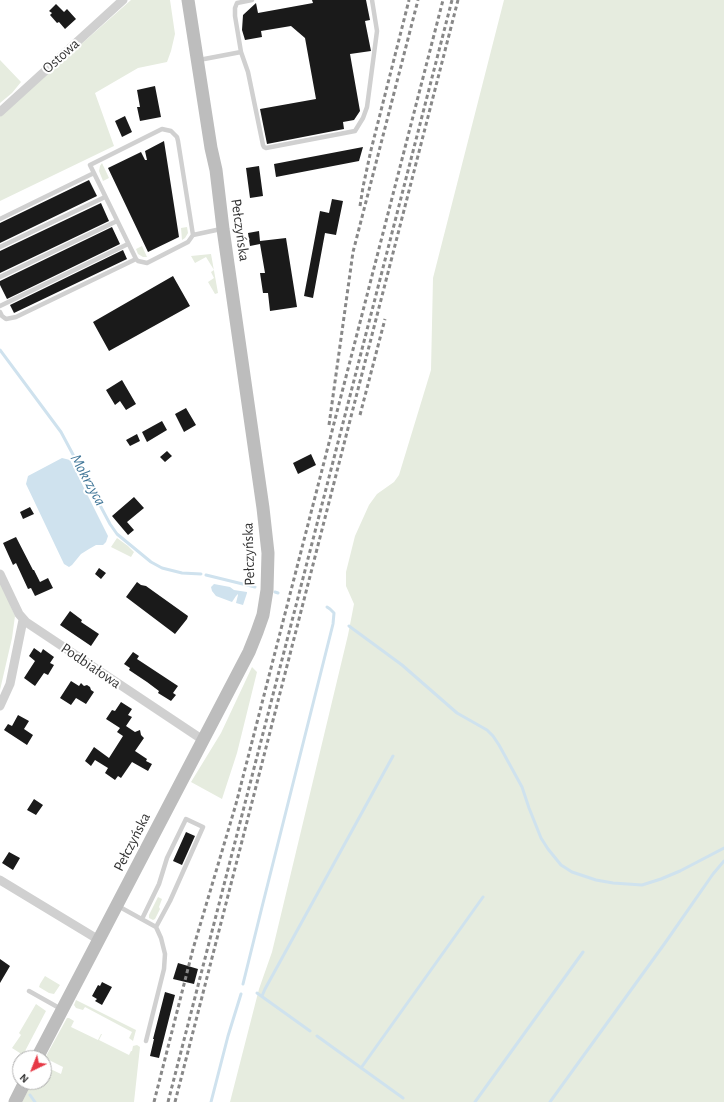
<!DOCTYPE html>
<meta charset="utf-8">
<style>
body{margin:0}
#map{position:relative;width:724px;height:1102px;overflow:hidden;background:#fff;font-family:"Alegreya Sans",sans-serif}
canvas{display:block}
.north{position:absolute;left:12px;top:1050px;width:40px;height:40px;box-sizing:border-box;background:#fff;border:1px solid #adadad;border-radius:50%;rotate:223deg;font-size:11px;font-weight:700;line-height:16px;text-align:center;color:#333}
.north::after{content:'';display:block;margin:auto;width:14px;height:18px;background:#e63946;clip-path:polygon(50% 0,100% 100%,50% 72%,0 100%)}
</style>
<div id="map">
<canvas width="724" height="1102"></canvas>
<div class="north">N</div>
</div>
<script>
const context = document.querySelector('canvas').getContext('2d');
context.lineJoin = 'round';
function fillPath(path, color) { context.fillStyle = color; context.fill(path, 'evenodd'); }
const poly = rows => new Path2D(rows.map(r => 'M' + r).join(''));
function stroke(path, color, width, dash) { context.strokeStyle = color; context.lineWidth = width; context.lineCap = dash ? 'butt' : 'round'; context.setLineDash(dash || []); context.stroke(path); }
function drawText(font, color, halo, rows, align = 'center') {
  context.font = font + ' "Alegreya Sans",sans-serif'; context.lineWidth = 4; context.setLineDash([]); context.textBaseline = 'middle'; context.strokeStyle = halo; context.fillStyle = color; for (const [text, x, y, turn = 0] of rows) {
    context.save(); context.translate(x, y); context.rotate((+turn || 0) * Math.PI / 180); context.textAlign = isNaN(turn) ? turn : align; if (halo) context.strokeText(text, 0, 0); context.fillText(text, 0, 0); context.restore();
  }
}
const green = poly([
 [131,0,170,0,175,34,171,51,167,62,138,68,95,93,114,146,0,201,0,116],
 [504,0,724,0,724,1102,230,1102,259,989,272,952,348,635,354,604,346,586,346,572,355,536,369,505,377,494,394,482,399,475,431,370,433,278],
 [0,60,21,82,12,93,0,103],
 [102,163,109,178,103,181,99,171,100,166],
 [187,227,188,233,185,238,182,240,181,228],
 [142,246,147,257,143,257,138,254,136,249],
 [211,254,218,293,215,294,208,282,214,278,211,272,214,270,206,257,195,263,191,256],
 [117,538,128,546,134,552,131,557,111,547],
 [0,582,15,616,12,638,0,690],
 [252,667,257,672,237,753,222,799,191,782,221,733],
 [158,897,162,899,159,907,160,909,155,919,153,920,149,918,149,915],
 [45,976,60,985,54,994,49,993,39,987,40,984],
 [76,1000,136,1030,133,1041,129,1038,132,1032,85,1007,83,1010,76,1008,74,1005],
 [36,1004,46,1011,23,1055,12,1048,21,1035,19,1033],
 [67,1018,69,1018,74,1021,71,1027,98,1040,101,1034,102,1034,99,1040,129,1055,131,1051,132,1051,133,1046,137,1045,140,1047,134,1102,22,1102,32,1082,44,1082,44,1066,61,1074,63,1067,45,1058]
]);
const water = poly([
 [62,458,70,460,108,536,106,542,103,545,96,545,89,549,81,554,72,565,69,567,64,564,26,484,28,476],
 [214,584,230,587,234,590,247,592,247,593,243,605,236,603,238,595,238,594,236,596,232,602,216,596,212,591,211,587]
]);
const stream = poly([
 [0,350,61,432,110,524,117,534,151,562,162,568,182,573,201,574],
 [206,575,255,587],
 [275,592,278,593],
 [349,626,402,665,457,713,487,730,493,736,499,745,522,787,529,808,541,838,548,849,561,865,572,872,596,880,613,883,642,885,661,879,680,871,724,848],
 [243,984,262,907,333,624,334,613,330,609,327,607],
 [257,993,310,1031],
 [262,996,265,989,393,756],
 [317,1036,403,1098],
 [361,1068,483,897],
 [30,1095,35,1102],
 [211,1102,228,1036,241,994],
 [475,1102,583,952],
 [550,1102,665,943,713,874,724,861]
]);
const building = poly([
 [312,0,366,0,370,20,365,21,371,51,350,54,360,111,354,120,343,122,344,129,267,144,260,109,316,99,305,38,291,26,261,31,262,37,245,40,242,30,243,15,256,3,258,13,313,3],
 [56,4,64,12,67,9,76,19,65,29,59,22,57,23,50,15,52,13,49,11],
 [155,86,161,117,140,121,137,107,140,107,137,90],
 [125,116,132,132,122,137,115,121],
 [164,141,179,237,148,252,108,168,141,152,145,160,147,160,145,151],
 [363,147,359,161,276,177,274,164],
 [259,166,263,196,250,198,246,168],
 [89,180,97,196,0,243,0,223],
 [332,199,343,201,336,235,325,233,313,298,304,296,320,211,329,213],
 [101,203,109,221,0,273,0,251],
 [112,227,120,244,7,299,0,285,0,281],
 [259,231,260,241,286,238,297,307,270,311,268,293,263,293,260,273,265,273,260,244,250,246,248,233],
 [123,250,127,259,14,313,10,305],
 [173,276,190,306,109,351,93,322],
 [122,380,136,404,126,410,120,401,115,405,106,390],
 [186,408,196,425,184,432,175,414],
 [162,421,167,430,147,442,142,432],
 [137,434,140,441,130,446,126,440],
 [167,451,172,456,165,462,160,457],
 [311,454,316,465,298,474,293,463],
 [134,497,144,508,127,522,134,530,128,535,112,516],
 [30,507,34,514,23,519,20,512],
 [16,537,33,570,34,570,40,582,48,578,53,588,35,596,31,588,28,589,16,563,13,565,3,543],
 [99,568,106,573,101,579,95,574],
 [137,582,141,585,146,586,188,616,187,619,175,634,126,597],
 [70,611,82,620,81,622,99,634,91,646,60,625],
 [34,648,41,653,43,649,54,657,50,663,54,665,48,675,44,673,35,686,24,678,35,661,29,656],
 [133,652,139,656,137,659,178,686,173,693,176,695,171,701,158,693,159,691,147,682,129,670,130,668,124,664],
 [71,681,79,686,81,683,84,686,87,685,90,687,91,690,94,692,86,704,76,698,71,705,60,698],
 [121,702,132,709,128,715,132,717,126,726,135,732,140,730,141,735,144,738,135,751,147,759,146,761,152,764,148,771,132,762,121,778,118,776,115,780,105,773,108,768,95,760,91,766,85,761,94,747,109,758,123,736,117,732,120,728,106,719,112,710,115,711],
 [18,715,29,721,24,729,33,735,27,745,4,730,8,724,12,726],
 [34,799,43,805,36,815,27,810],
 [186,832,195,836,182,865,173,861],
 [9,852,20,858,13,870,2,863],
 [0,959,10,966,0,983],
 [178,963,198,969,194,984,173,979],
 [102,982,112,987,102,1005,95,1001,97,999,92,996,98,985,100,986],
 [165,992,175,995,159,1058,150,1056,154,1039,153,1039]
]);
const service = poly([
 [252,0,237,3,235,8,235,16,241,52,248,72,263,145,264,147,266,148,355,131,363,118,367,107,377,31,372,0],
 [199,60,241,52],
 [0,219,94,173],
 [193,235,188,242,147,263,138,261,136,259,90,165,162,129,171,131,177,137,178,141,193,235,221,229],
 [0,247,105,197],
 [0,277,117,221],
 [0,306,128,244],
 [0,312,2,316,6,319,16,317,136,259],
 [118,906,156,927,161,938,165,954,164,969,146,1041],
 [142,919,159,884,167,858,186,819,203,827,170,901,156,927],
 [29,991,61,1009]
]);
const minor = poly([
 [0,112,123,0],
 [0,574,19,614,26,622,203,740],
 [0,706,10,684,23,620],
 [0,880,99,940]
]);
const secondary = poly([
 [37,1058,249,652,257,632,263,615,267,590,268,553,263,508,223,229,216,170,211,148,188,0],
 [15,1102,25,1082]
]);
const rail = poly([
 [360,206,363,187,371,150,409,0],
 [360,415,385,319],
 [329,425,353,252,418,0],
 [154,1102,193,949,236,804,443,0],
 [168,1102,452,0],
 [175,1102,458,0]
]);
const streetNames = [
 ["Ostowa",61,56,-42],
 ["Pełczyńska",240,230,82],
 ["Pełczyńska",249,554,-92],
 ["Podbiałowa",91,666,34],
 ["Pełczyńska",132,842,-63]
];
const waterNames = [
 ["Mokrzyca",88,480,61]
];
fillPath(green, '#e6ecdf');
fillPath(water, '#cfe2ee');
stroke(stream, '#cfe2ee', 3);
fillPath(building, '#1a1a1a');
stroke(service, '#d0d0d0', 4.5);
stroke(minor, '#d0d0d0', 9);
stroke(secondary, '#bdbdbd', 13);
stroke(rail, '#888', 3, [4, 3]);
drawText('15px', '#333', '#fff', streetNames);
drawText('italic 16px', '#3f7597', '#fff', waterNames);
</script>
